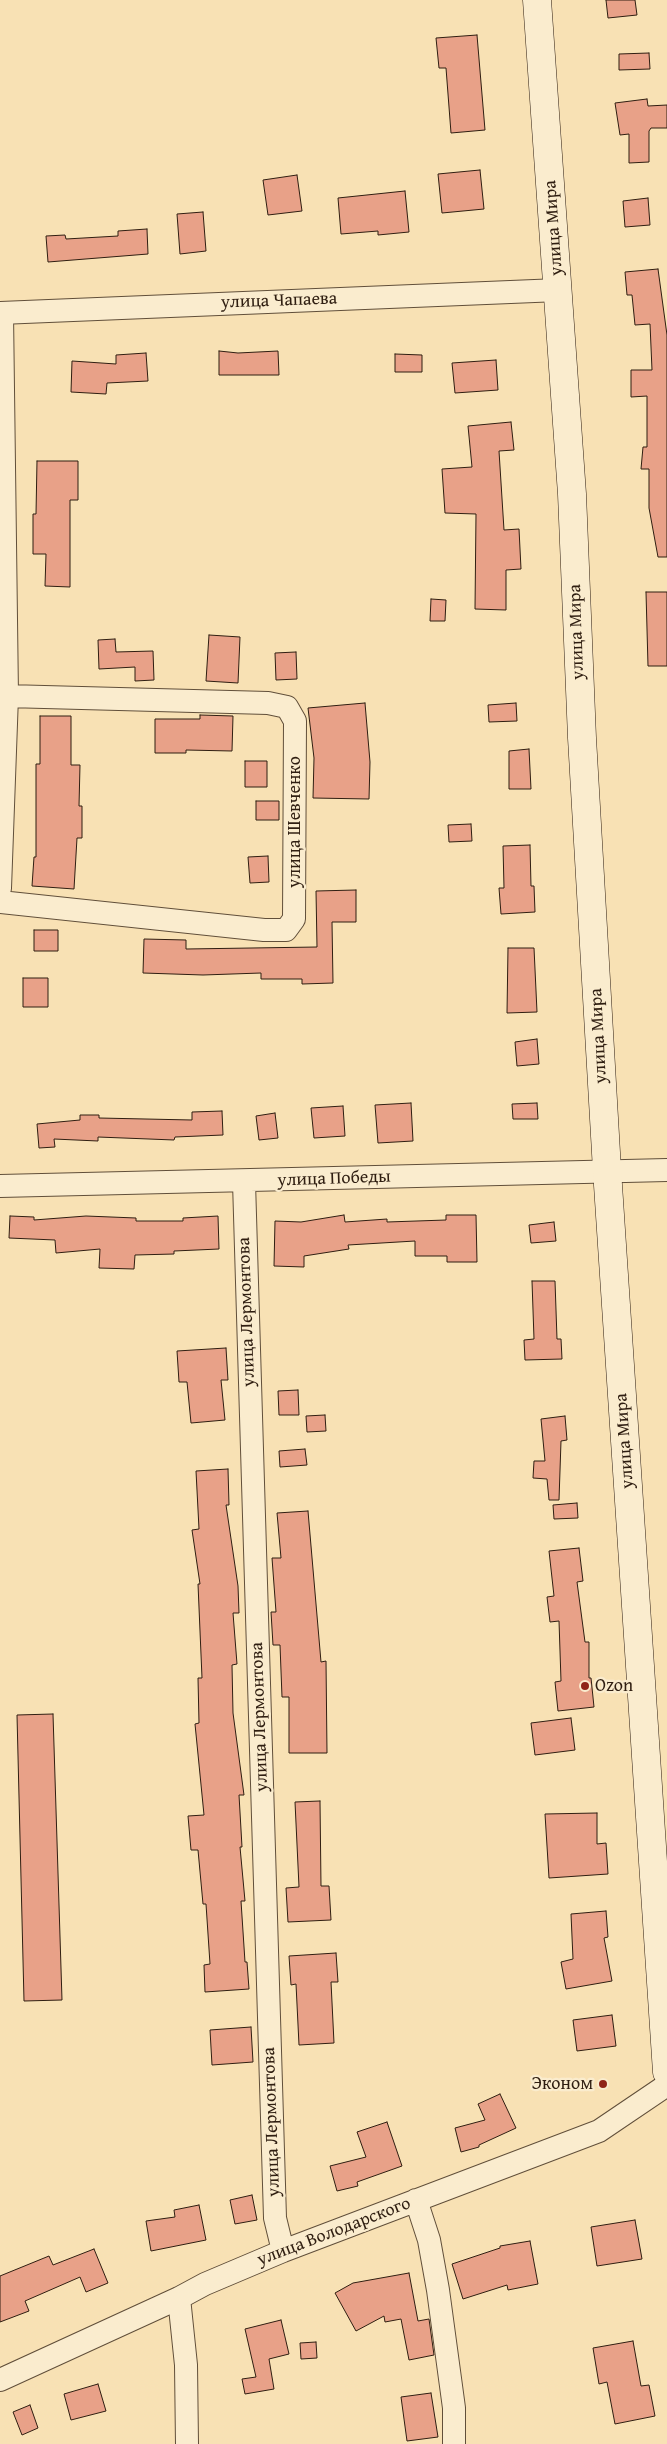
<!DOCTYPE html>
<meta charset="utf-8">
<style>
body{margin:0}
canvas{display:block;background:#f8e1b4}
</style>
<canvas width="667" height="2444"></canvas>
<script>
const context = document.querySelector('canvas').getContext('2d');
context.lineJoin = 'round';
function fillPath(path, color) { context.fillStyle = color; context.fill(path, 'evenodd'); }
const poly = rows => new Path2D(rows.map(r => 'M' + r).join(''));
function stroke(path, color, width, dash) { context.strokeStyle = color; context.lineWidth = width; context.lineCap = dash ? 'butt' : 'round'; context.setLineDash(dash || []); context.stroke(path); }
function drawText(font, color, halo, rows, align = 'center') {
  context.font = font + ' "Gentium Book Plus",serif'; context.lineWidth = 4.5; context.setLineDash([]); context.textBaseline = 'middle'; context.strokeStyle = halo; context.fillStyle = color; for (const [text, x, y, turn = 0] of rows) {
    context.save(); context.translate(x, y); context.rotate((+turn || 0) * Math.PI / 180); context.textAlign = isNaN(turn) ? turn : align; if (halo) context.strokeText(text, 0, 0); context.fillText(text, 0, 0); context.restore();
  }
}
const building = poly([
 [606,0,635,0,637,15,608,18,606,0],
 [477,35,485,130,451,133,446,68,439,68,436,38,477,35],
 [649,53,650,69,619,70,619,54,649,53],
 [647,99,648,106,667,105,667,128,651,128,649,131,649,162,629,163,629,134,620,135,615,103,647,99],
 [480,170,484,209,442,213,438,174,480,170],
 [297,175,302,211,268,215,263,180,297,175],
 [405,191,409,232,378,235,378,231,341,234,338,198,405,191],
 [648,198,650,225,625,227,623,201,648,198],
 [203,212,206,251,180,254,177,214,203,212],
 [147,229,148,254,48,262,46,236,65,235,66,239,118,236,118,231,147,229],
 [658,269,667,335,667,557,658,557,649,508,649,469,641,469,643,447,647,447,647,396,631,397,631,370,652,370,650,324,635,325,632,295,627,295,625,272,658,269],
 [219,351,238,353,278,351,279,375,219,375,219,351],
 [146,353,148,381,107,383,106,394,71,392,72,361,116,364,116,355,146,353],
 [395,354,422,355,422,372,395,372,395,354],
 [496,360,498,390,455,393,452,363,496,360],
 [511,422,514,450,499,451,504,530,519,529,521,569,506,570,506,610,475,609,476,514,445,513,442,469,472,467,468,426,511,422],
 [37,461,78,461,78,500,70,500,70,587,45,586,46,554,33,554,33,514,36,514,37,461],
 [646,592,667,592,667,666,648,666,646,592],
 [431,599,446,600,445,621,430,621,431,599],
 [209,635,240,637,238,683,206,681,209,635],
 [115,639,116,652,153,651,154,680,135,681,135,667,99,669,98,640,115,639],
 [296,652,297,679,276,680,275,653,296,652],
 [365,703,370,762,369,799,313,798,314,758,308,708,365,703],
 [516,703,517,721,489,722,488,705,516,703],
 [200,715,233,716,232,751,186,750,186,753,155,753,155,719,200,719,200,715],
 [40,716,71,716,71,765,80,765,79,806,82,806,82,838,77,838,74,889,32,886,34,857,36,857,36,764,40,764,40,716],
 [529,749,531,789,509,789,509,751,529,749],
 [245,761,267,761,267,787,245,787,245,761],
 [256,801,279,801,279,820,256,820,256,801],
 [471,824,472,841,449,842,448,825,471,824],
 [530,845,531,886,534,886,535,912,501,914,499,888,504,888,503,846,530,845],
 [268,856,269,882,250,883,248,857,268,856],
 [356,890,356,922,332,922,333,983,302,984,302,979,261,979,261,973,203,975,143,973,144,939,186,940,186,949,317,947,316,891,356,890],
 [34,930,58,930,58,951,34,951,34,930],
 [508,948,534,948,537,1012,507,1013,508,948],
 [23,978,48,978,48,1007,23,1007,23,978],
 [537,1039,539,1064,517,1066,515,1042,537,1039],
 [411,1103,413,1141,378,1143,375,1105,411,1103],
 [537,1103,538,1119,513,1119,512,1104,537,1103],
 [343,1106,345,1136,314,1138,311,1108,343,1106],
 [222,1111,223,1135,175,1137,174,1140,98,1137,98,1141,54,1139,55,1147,39,1148,37,1124,80,1120,80,1115,99,1115,99,1118,192,1120,192,1112,222,1111],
 [275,1113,278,1138,259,1140,256,1116,275,1113],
 [344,1215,345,1222,387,1219,387,1222,446,1220,446,1215,476,1215,477,1262,447,1262,447,1256,415,1256,415,1241,348,1245,349,1249,304,1256,304,1267,274,1266,275,1221,301,1222,344,1215],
 [10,1216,34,1217,34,1220,86,1216,136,1218,136,1221,183,1221,183,1218,218,1216,219,1249,174,1251,174,1254,135,1255,134,1269,99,1268,100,1249,56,1253,55,1240,9,1238,10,1216],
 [554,1222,556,1241,531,1243,529,1225,554,1222],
 [532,1281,555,1281,557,1339,561,1339,562,1359,525,1360,524,1340,534,1339,532,1281],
 [226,1348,228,1380,221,1380,225,1420,191,1423,187,1382,179,1382,177,1351,226,1348],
 [298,1390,299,1415,279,1415,278,1391,298,1390],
 [325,1415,326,1431,307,1432,306,1416,325,1415],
 [565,1416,567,1440,561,1441,559,1500,549,1500,547,1479,533,1478,534,1461,545,1461,541,1419,565,1416],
 [305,1449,307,1465,280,1467,279,1451,305,1449],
 [228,1469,229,1505,226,1505,238,1586,239,1613,233,1613,237,1664,232,1665,233,1713,244,1795,239,1795,242,1847,240,1847,245,1901,241,1901,245,1962,247,1962,249,1989,205,1992,204,1965,210,1964,206,1904,203,1904,198,1850,191,1850,188,1816,204,1815,195,1724,199,1723,198,1678,202,1678,198,1584,200,1584,192,1530,199,1529,196,1471,228,1469],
 [577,1503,578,1518,554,1519,553,1505,577,1503],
 [308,1511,321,1662,326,1661,327,1753,289,1753,289,1697,282,1697,280,1645,273,1645,271,1612,276,1612,272,1558,281,1558,277,1513,308,1511],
 [579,1548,583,1581,577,1582,585,1642,589,1642,589,1678,591,1678,594,1707,558,1711,555,1682,561,1681,559,1621,550,1622,547,1597,554,1596,549,1551,579,1548],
 [53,1714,62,2000,24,2001,17,1715,53,1714],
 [571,1718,575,1750,535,1755,531,1723,571,1718],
 [320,1801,321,1886,329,1886,331,1920,288,1922,286,1888,299,1887,295,1802,320,1801],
 [597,1813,597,1844,606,1843,608,1874,549,1878,545,1814,597,1813],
 [606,1911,608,1937,604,1938,612,1981,566,1989,561,1962,573,1959,571,1914,606,1911],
 [336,1953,338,1982,331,1982,334,2043,299,2045,296,1984,291,1985,289,1956,336,1953],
 [612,2015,616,2046,577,2051,573,2020,612,2015],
 [251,2027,253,2062,212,2065,210,2030,251,2027],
 [500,2094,516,2128,479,2145,479,2147,461,2152,455,2128,485,2120,478,2104,500,2094],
 [387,2122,402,2166,357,2182,358,2186,337,2191,330,2166,366,2157,357,2132,387,2122],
 [252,2195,257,2220,235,2224,230,2200,252,2195],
 [199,2205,206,2240,151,2251,146,2221,175,2217,174,2210,199,2205],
 [635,2220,642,2259,597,2266,591,2227,635,2220],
 [530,2241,538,2284,508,2290,507,2285,463,2299,452,2264,500,2248,500,2246,530,2241],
 [94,2249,108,2283,86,2292,80,2277,25,2301,29,2311,0,2322,0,2276,49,2256,53,2265,94,2249],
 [409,2273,418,2321,429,2319,434,2355,409,2360,401,2319,385,2322,384,2316,356,2331,335,2293,353,2283,409,2273],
 [281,2320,289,2354,269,2359,274,2389,245,2394,242,2379,256,2377,245,2329,281,2320],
 [633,2341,641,2386,649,2385,655,2416,615,2424,607,2382,599,2384,593,2348,633,2341],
 [316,2342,317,2358,301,2359,300,2343,316,2342],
 [98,2384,106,2411,71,2420,64,2394,98,2384],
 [431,2393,438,2437,407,2441,401,2397,431,2393],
 [30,2405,38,2428,22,2435,13,2412,30,2405]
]);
const street = poly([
 [0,313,559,290],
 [0,888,7,696,2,313],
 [0,902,264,930,286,930,294,919,295,721,287,707,268,703,7,696],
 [244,1182,275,2218,283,2251],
 [0,1186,667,1170],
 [416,2200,429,2240,438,2290,454,2408,454,2444],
 [179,2298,186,2365,187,2444],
 [0,2380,179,2298,205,2284,283,2251,599,2131,667,2085]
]);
const secondary = poly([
 [537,0,572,494,582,738,607,1170,667,2072]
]);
const markers = [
 [585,1686,5,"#8f2418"],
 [603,2084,5,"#8f2418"]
];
const streetNames = [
 ["улица Мира",554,228,-94],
 ["улица Чапаева",279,301,-2],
 ["улица Мира",577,632,-92],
 ["улица Шевченко",295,822,-90],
 ["улица Мира",599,1036,-93],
 ["улица Победы",334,1179,-2],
 ["улица Лермонтова",247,1312,-92],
 ["улица Мира",625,1441,-94],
 ["улица Лермонтова",260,1717,-92],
 ["улица Лермонтова",272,2122,-92],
 ["улица Володарского",334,2232,-21]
];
const poiNames = [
 ["Ozon",595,1686],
 ["Эконом",593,2084,"right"]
];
fillPath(building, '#e8a188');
stroke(building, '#2f1e11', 1);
stroke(street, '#614f3a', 24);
stroke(secondary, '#2f1e11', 29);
stroke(street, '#faecce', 22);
stroke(secondary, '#faecce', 28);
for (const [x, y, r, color] of markers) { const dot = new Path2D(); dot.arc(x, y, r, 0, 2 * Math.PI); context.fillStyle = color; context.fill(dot); stroke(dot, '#faecce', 2); }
drawText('18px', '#2f1e11', '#faecce', streetNames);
drawText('18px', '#2f1e11', '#faecce', poiNames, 'left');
</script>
